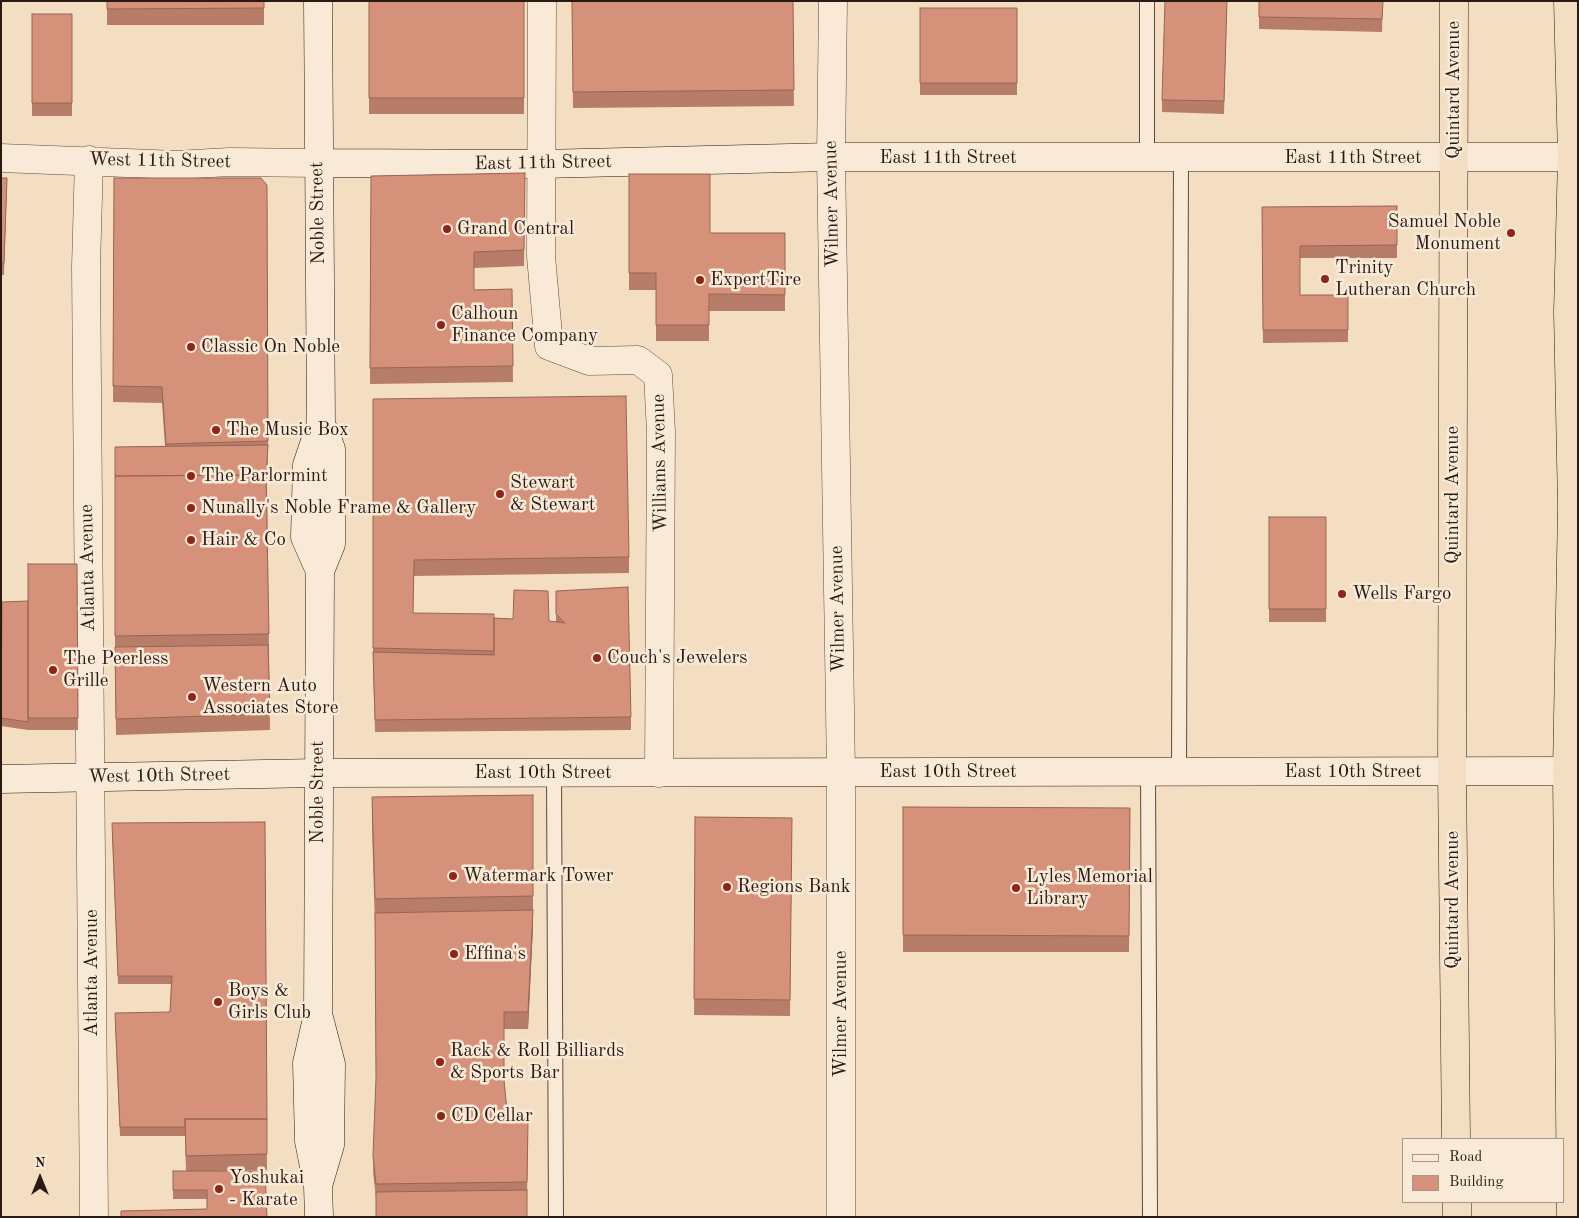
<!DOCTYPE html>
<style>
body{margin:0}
#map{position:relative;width:1579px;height:1218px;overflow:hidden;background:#f4dec1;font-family:"Old Standard TT",serif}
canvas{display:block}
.frame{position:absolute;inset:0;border:2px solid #2a1a14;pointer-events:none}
.legend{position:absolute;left:1402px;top:1138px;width:162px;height:65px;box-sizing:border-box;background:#f8ead7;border:1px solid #a69789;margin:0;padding:6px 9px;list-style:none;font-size:15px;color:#2a1a14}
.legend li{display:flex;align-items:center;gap:10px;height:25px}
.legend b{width:25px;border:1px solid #a69789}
.north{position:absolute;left:15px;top:1153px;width:50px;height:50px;-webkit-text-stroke:4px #f8ead7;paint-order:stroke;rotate:0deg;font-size:14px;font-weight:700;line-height:20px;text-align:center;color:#2a1a14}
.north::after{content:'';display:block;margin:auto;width:18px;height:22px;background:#2a1a14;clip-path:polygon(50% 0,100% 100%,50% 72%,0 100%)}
</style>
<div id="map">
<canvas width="1579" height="1218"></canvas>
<div class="frame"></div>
<ul class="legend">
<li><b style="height:6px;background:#f8ead7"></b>Road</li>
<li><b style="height:14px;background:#d6917a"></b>Building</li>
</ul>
<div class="north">N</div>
</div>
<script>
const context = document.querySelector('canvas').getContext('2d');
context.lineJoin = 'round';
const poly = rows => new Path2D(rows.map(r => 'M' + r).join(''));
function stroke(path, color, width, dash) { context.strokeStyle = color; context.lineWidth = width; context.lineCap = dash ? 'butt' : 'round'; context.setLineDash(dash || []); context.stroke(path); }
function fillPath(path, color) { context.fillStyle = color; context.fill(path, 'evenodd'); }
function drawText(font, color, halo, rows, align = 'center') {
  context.font = font + ' "Old Standard TT",serif'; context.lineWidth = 5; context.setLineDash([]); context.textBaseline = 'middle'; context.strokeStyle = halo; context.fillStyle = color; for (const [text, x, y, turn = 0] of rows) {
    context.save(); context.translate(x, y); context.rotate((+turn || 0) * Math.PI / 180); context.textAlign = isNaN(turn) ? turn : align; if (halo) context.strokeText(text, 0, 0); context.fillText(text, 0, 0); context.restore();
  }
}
const lane = poly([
 [1147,1,1147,158],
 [1148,772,1150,1217],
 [1179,772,1181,158],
 [554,773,556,1217]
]);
const street = poly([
 [542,1,541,256,549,346,589,361,638,360,658,375,661,432,659,773],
 [833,1,831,157,841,772,841,1217],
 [1,158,177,165,229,162,318,163],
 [89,160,86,267,94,1217]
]);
const secondary = poly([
 [318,1,321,424,307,465,305,537,320,571],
 [318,163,542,164,831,157,1578,157],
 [1,779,317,773,1578,771],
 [319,1018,331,1064,330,1145,319,1182],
 [319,1217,318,1186,309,1141,307,1063,318,1014,320,571,331,544,331,449,321,424]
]);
const highway = poly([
 [1454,1,1452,771,1456,1139],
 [1568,1,1572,157,1568,312,1572,507,1567,771,1571,1217],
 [1457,1202,1457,1217]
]);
const wall = poly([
 [107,1,264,1,264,25,107,25],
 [369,1,524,1,524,114,369,114],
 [572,1,793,1,794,106,573,108],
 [1227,1,1224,114,1162,112,1162,100],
 [1259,1,1383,1,1382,32,1259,29],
 [920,8,1017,8,1017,95,920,95],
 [32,14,72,14,72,116,32,116],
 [525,173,524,266,474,268,474,290,512,289,513,382,370,384,371,176],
 [629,174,710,233,785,233,785,311,709,311,709,341,656,341,656,290,629,290],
 [1,178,7,178,4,275,1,275],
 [114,178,267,185,268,457,267,486,270,730,116,735,115,663,115,447,165,446,162,403,113,402],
 [1397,206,1397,258,1300,258,1300,295,1348,295,1348,342,1263,343,1262,207],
 [373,399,629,557,629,573,414,576,413,613,556,622,556,591,631,717,631,730,375,732,373,664],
 [1269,517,1326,517,1326,622,1269,622],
 [77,564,78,730,28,730,1,726,1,621],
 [533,795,533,926,528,1029,504,1029,504,1080,508,1121,528,1138,527,1199,376,1199,373,1172,376,1081,375,929,372,827,372,797],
 [903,807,1130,808,1129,952,903,952],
 [695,817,792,818,790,1016,694,1015],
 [265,822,267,1170,213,1171,207,1209,207,1199,173,1199,173,1171,186,1171,185,1136,120,1136,115,1022,170,1012,171,984,118,984,112,831]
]);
const shadedWall = poly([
 [533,910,533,926,528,1029,528,1012]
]);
const building = poly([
 [107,1,264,1,264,8,107,9,107,1],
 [369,1,524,1,524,98,369,98,369,1],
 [572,1,793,1,794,90,573,92,572,1],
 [1165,1,1227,1,1224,101,1162,100,1165,1],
 [1259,1,1383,1,1382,19,1259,17,1259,1],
 [920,8,1017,8,1017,83,920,83,920,8],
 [32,14,72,14,72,103,32,103,32,14],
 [525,173,524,250,474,252,474,290,512,289,513,366,370,368,371,176,525,173],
 [629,174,710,174,710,233,785,233,785,295,709,294,709,325,656,325,656,273,629,273,629,174],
 [1,178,7,178,4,263,1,263,1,178],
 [114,178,261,178,267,185,268,441,166,444,162,387,113,386,114,178],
 [1397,206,1397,245,1300,246,1300,295,1348,295,1348,330,1263,330,1262,207,1397,206],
 [626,396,629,557,414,560,413,613,494,614,494,651,373,648,373,399,626,396],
 [268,445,266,477,266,475,115,476,115,447,268,445],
 [266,475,269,634,115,636,115,476,266,475],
 [1269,517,1326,517,1326,609,1269,609,1269,517],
 [28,564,77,564,78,718,28,718,28,564],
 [628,587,631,717,375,720,373,652,494,655,494,618,513,619,514,590,548,591,549,621,565,623,556,614,556,591,628,587],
 [28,601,28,722,1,718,2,602,28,601],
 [268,645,270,714,116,719,115,647,268,645],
 [533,795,533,896,375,899,372,797,533,795],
 [903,807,1130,808,1129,936,903,935,903,807],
 [695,817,792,818,790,1000,694,999,695,817],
 [265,822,267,1119,185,1119,185,1127,120,1127,115,1013,170,1012,172,976,118,976,112,823,265,822],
 [533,910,528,1012,504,1012,504,1080,508,1121,528,1121,527,1182,376,1184,373,1156,376,1078,375,913,533,910],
 [185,1119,267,1119,267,1154,186,1156,185,1119],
 [173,1171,265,1171,267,1217,121,1217,121,1211,207,1209,207,1190,173,1190,173,1171],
 [527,1190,527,1217,376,1217,376,1192,527,1190]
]);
const markers = [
 [447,229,5,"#8f2418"],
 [1511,233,5,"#8f2418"],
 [1325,279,5,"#8f2418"],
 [700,280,5,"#8f2418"],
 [441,325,5,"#8f2418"],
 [191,347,5,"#8f2418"],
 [216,430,5,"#8f2418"],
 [191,476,5,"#8f2418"],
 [500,494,5,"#8f2418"],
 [191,508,5,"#8f2418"],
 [191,540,5,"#8f2418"],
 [1342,594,5,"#8f2418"],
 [597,658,5,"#8f2418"],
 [53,670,5,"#8f2418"],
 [192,697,5,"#8f2418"],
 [453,876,5,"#8f2418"],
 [727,887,5,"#8f2418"],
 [1016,888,5,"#8f2418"],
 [454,954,5,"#8f2418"],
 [218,1002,5,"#8f2418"],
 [440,1062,5,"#8f2418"],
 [441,1116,5,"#8f2418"],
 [219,1189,5,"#8f2418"]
];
const streetNames = [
 ["Quintard Avenue",1454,90,-90],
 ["East 11th Street",948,158],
 ["East 11th Street",1353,158],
 ["West 11th Street",160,161,1],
 ["East 11th Street",543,163,-1],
 ["Wilmer Avenue",832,204,-91],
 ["Noble Street",318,213,-91],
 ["Williams Avenue",660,463,-91],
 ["Quintard Avenue",1453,495,-90],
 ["Atlanta Avenue",88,568,-91],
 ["Wilmer Avenue",838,609,-91],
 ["East 10th Street",948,772],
 ["East 10th Street",1353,772],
 ["East 10th Street",543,773],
 ["West 10th Street",159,776,-1],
 ["Noble Street",318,792,-90],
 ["Quintard Avenue",1453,900,-90],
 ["Atlanta Avenue",92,973,-90],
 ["Wilmer Avenue",841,1014,-90]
];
const poiNames = [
 ["Samuel Noble",1501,222,"right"],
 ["Monument",1501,244,"right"],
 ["Grand Central",457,229],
 ["Trinity",1335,268],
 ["Lutheran Church",1335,290],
 ["ExpertTire",710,280],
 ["Calhoun",451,314],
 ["Finance Company",451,336],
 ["Classic On Noble",201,347],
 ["The Music Box",226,430],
 ["The Parlormint",201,476],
 ["Stewart",510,483],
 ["& Stewart",510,505],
 ["Nunally's Noble Frame & Gallery",201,508],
 ["Hair & Co",201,540],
 ["Wells Fargo",1352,594],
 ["Couch's Jewelers",607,658],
 ["The Peerless",63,659],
 ["Grille",63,681],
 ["Western Auto",202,686],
 ["Associates Store",202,708],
 ["Watermark Tower",463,876],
 ["Lyles Memorial",1026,877],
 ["Library",1026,899],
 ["Regions Bank",737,887],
 ["Effina's",464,954],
 ["Boys &",228,991],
 ["Girls Club",228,1013],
 ["Rack & Roll Billiards",450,1051],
 ["& Sports Bar",450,1073],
 ["CD Cellar",451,1116],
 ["Yoshukai",229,1178],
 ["- Karate",229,1200]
];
stroke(lane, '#5c4b3f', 16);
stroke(street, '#5c4b3f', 29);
stroke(secondary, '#2a1a14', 29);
stroke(highway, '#2a1a14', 29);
stroke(lane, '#f8ead7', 14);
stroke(street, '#f8ead7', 28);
stroke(secondary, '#f8ead7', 28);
stroke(highway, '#f4dec1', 28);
fillPath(wall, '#b87d69');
fillPath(shadedWall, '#966655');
fillPath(building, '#d6917a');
stroke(building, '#966655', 1);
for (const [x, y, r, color] of markers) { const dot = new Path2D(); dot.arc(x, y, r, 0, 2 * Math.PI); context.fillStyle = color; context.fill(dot); stroke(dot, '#f8ead7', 2); }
drawText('19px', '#2a1a14', '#f8ead7', streetNames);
drawText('19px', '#2a1a14', '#f8ead7', poiNames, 'left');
</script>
